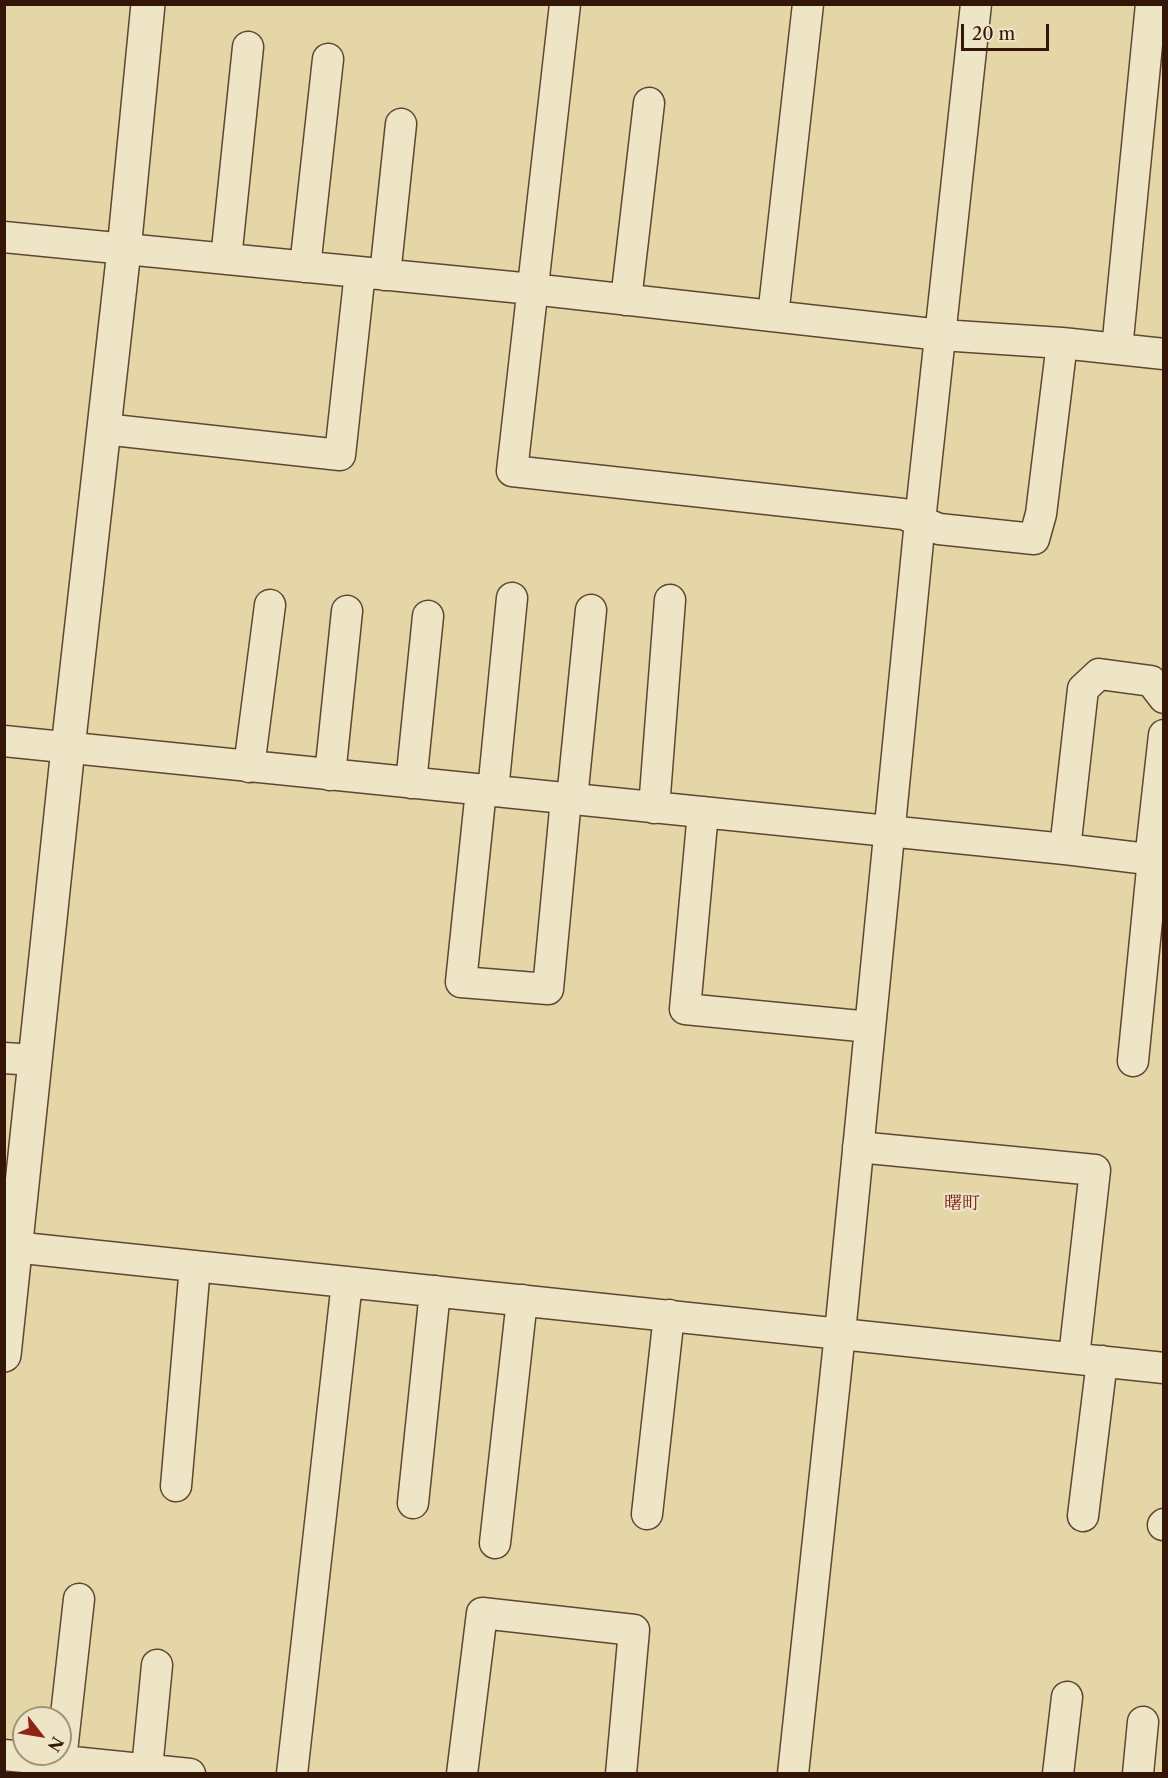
<!DOCTYPE html>
<meta charset="utf-8">
<style>
body{margin:0}
#map{position:relative;width:1168px;height:1778px;overflow:hidden;background:#e5d6a8;font-family:"Libre Caslon Text",serif}
canvas{display:block}
.frame{position:absolute;inset:0;border:6px solid #341609;pointer-events:none}
.north{position:absolute;left:12px;top:1706px;width:60px;height:60px;box-sizing:border-box;background:#eee4c6;border:2px solid #a4927a;border-radius:50%;rotate:121deg;font-size:16px;font-weight:700;line-height:24px;text-align:center;color:#341609}
.north::after{content:'';display:block;margin:auto;width:21px;height:27px;background:#8f2418;clip-path:polygon(50% 0,100% 100%,50% 72%,0 100%)}
.scale{position:absolute;left:961px;top:24px;width:88px;height:27px;box-sizing:border-box;border:3px solid #341609;border-top:0;padding-left:8px;font-size:18px;line-height:21px;white-space:nowrap;color:#341609;-webkit-text-stroke:4px #eee4c6;paint-order:stroke}
</style>
<div id="map">
<canvas width="1168" height="1778"></canvas>
<div class="frame"></div>
<div class="north">N</div>
<div class="scale">20 m</div>
</div>
<script>
const context = document.querySelector('canvas').getContext('2d');
context.lineJoin = 'round';
const poly = rows => new Path2D(rows.map(r => 'M' + r).join(''));
function stroke(path, color, width, dash) { context.strokeStyle = color; context.lineWidth = width; context.lineCap = dash ? 'butt' : 'round'; context.setLineDash(dash || []); context.stroke(path); }
function drawText(font, color, halo, rows, align = 'center') {
  context.font = font + ' "Libre Caslon Text","Noto Serif JP",serif'; context.lineWidth = 4.5; context.setLineDash([]); context.textBaseline = 'middle'; context.strokeStyle = halo; context.fillStyle = color; for (const [text, x, y, turn = 0] of rows) {
    context.save(); context.translate(x, y); context.rotate((+turn || 0) * Math.PI / 180); context.textAlign = isNaN(turn) ? turn : align; if (halo) context.strokeText(text, 0, 0); context.fillText(text, 0, 0); context.restore();
  }
}
const minor = poly([
 [565,4,512,471,903,514,939,529,1034,539,1041,514,1062,343],
 [4,237,532,289,941,335,1062,343,1164,354],
 [226,259,248,47],
 [305,267,328,59],
 [385,275,401,124],
 [626,300,649,103],
 [773,316,808,4],
 [1117,349,1151,4],
 [104,429,340,455,360,272],
 [4,741,1065,849,1164,861],
 [249,767,270,605],
 [330,775,347,611],
 [411,783,428,616],
 [481,790,461,982,548,989,566,799],
 [493,791,512,598],
 [572,799,591,610],
 [654,808,670,600],
 [703,812,685,1009,870,1027],
 [1065,849,1083,689,1099,674,1151,681,1164,698],
 [1150,860,1164,735],
 [4,1058,35,1060],
 [1133,1061,1153,859],
 [858,1147,1095,1170,1074,1357],
 [4,1246,1164,1368],
 [176,1486,195,1266],
 [413,1503,435,1291],
 [647,1514,669,1315],
 [1083,1516,1102,1361],
 [1163,1525,1164,1524],
 [495,1543,522,1300],
 [4,1755,190,1774],
 [61,1760,79,1599],
 [147,1769,157,1665],
 [292,1774,347,1282],
 [462,1774,482,1613,634,1630,621,1774],
 [793,1774,840,1333,920,521,976,4],
 [1058,1774,1067,1697],
 [1138,1774,1143,1722]
]);
const tertiary = poly([
 [4,1355,68,748,124,250,148,4]
]);
const quarterNames = [
 ["曙町",962,1204]
];
stroke(minor, '#604631', 33);
stroke(tertiary, '#604631', 36);
stroke(minor, '#eee4c6', 30);
stroke(tertiary, '#eee4c6', 33);
drawText('18px', '#7a1f14', '#eee4c6', quarterNames);
</script>
